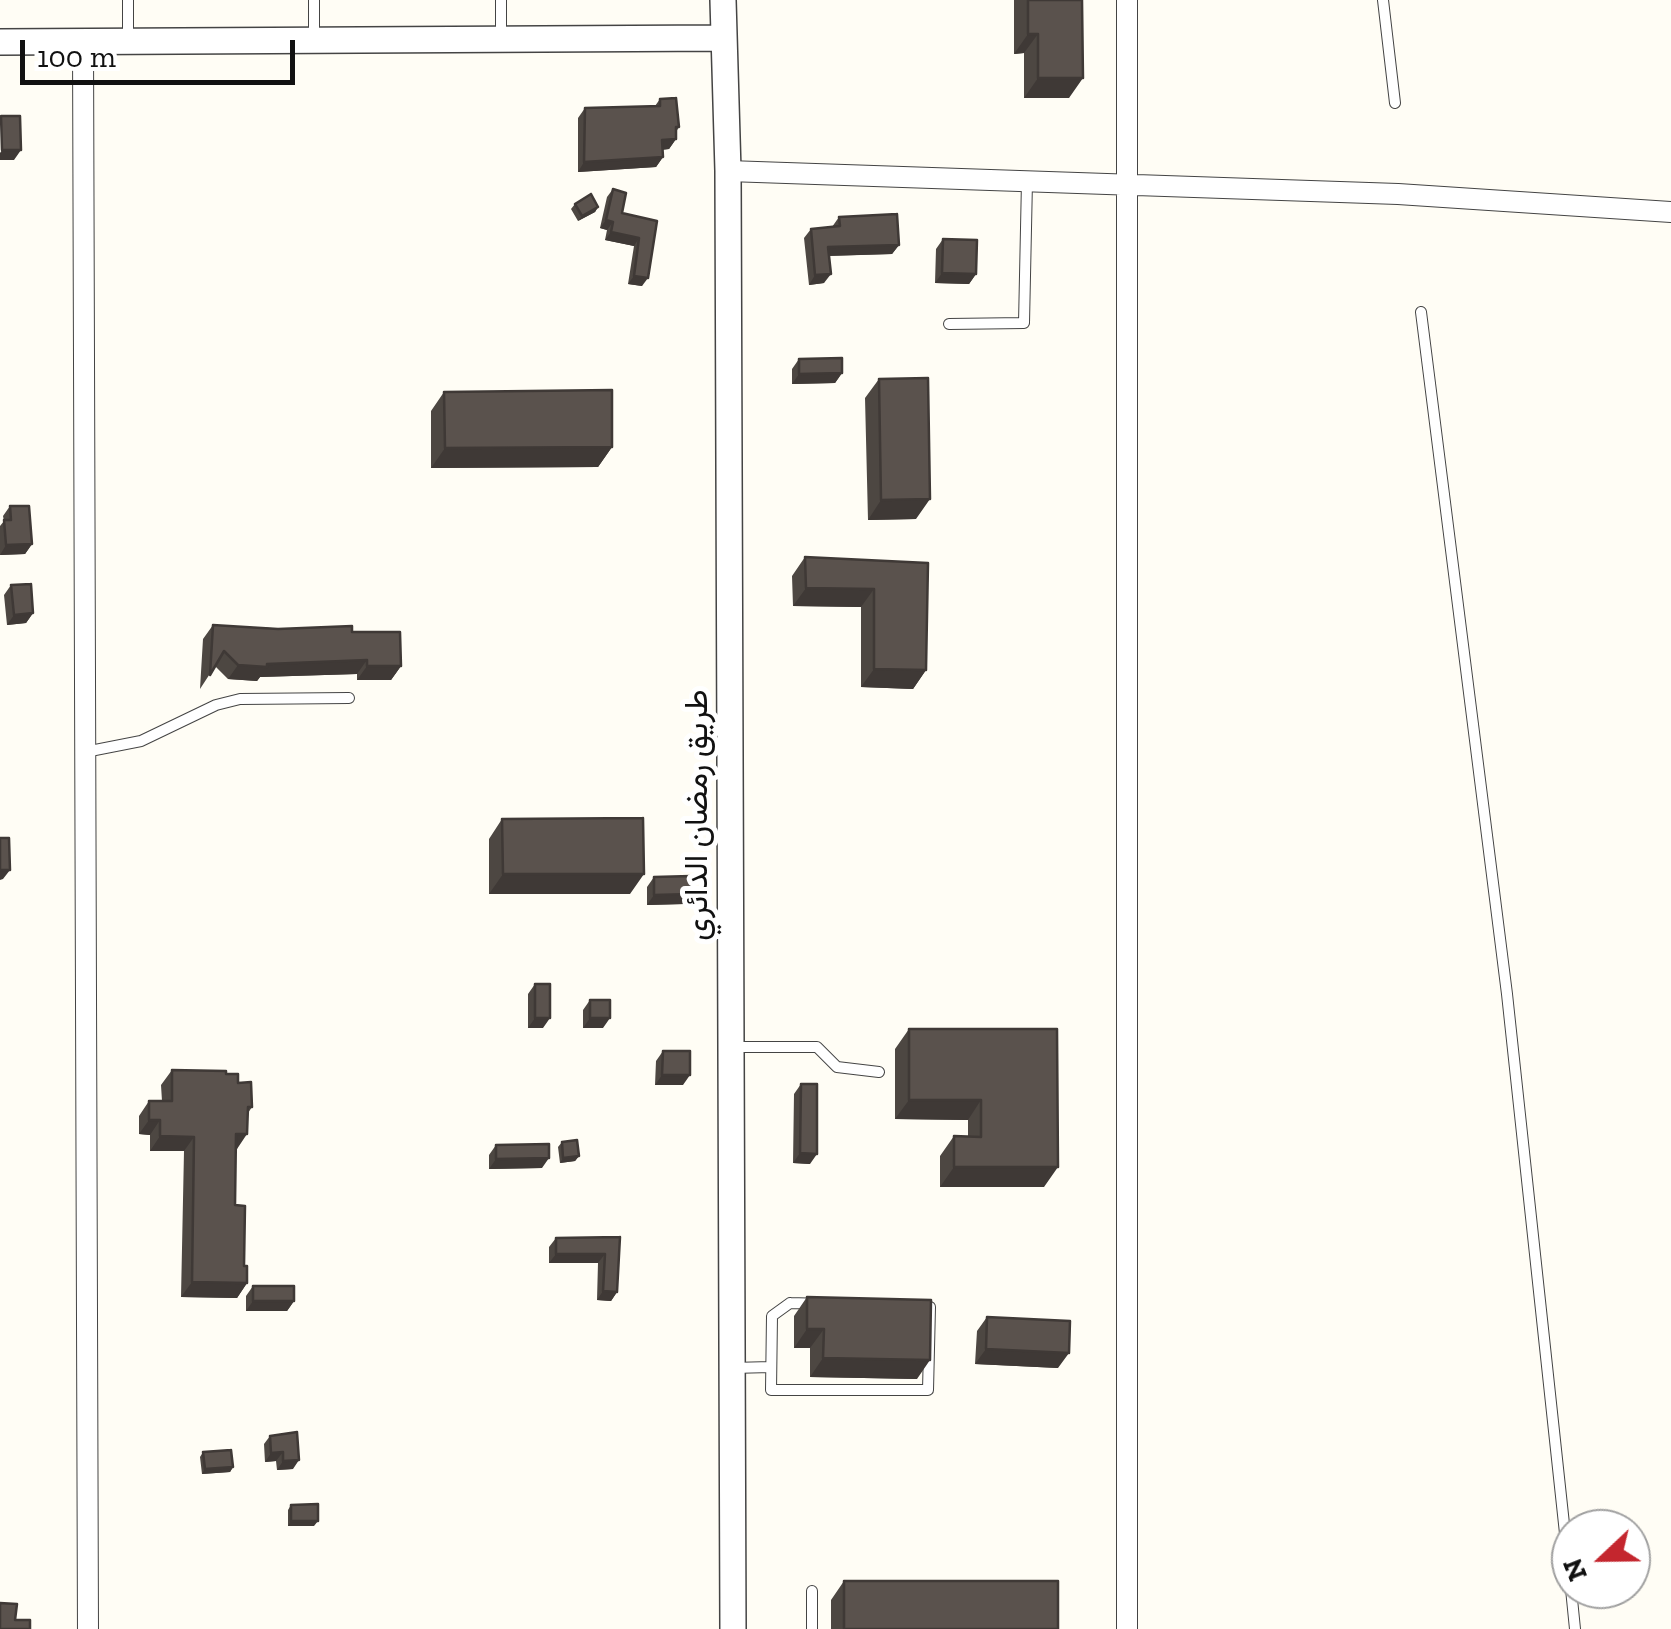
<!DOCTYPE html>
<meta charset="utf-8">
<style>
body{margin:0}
#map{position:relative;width:1671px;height:1629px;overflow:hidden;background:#fffdf5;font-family:"Zilla Slab",serif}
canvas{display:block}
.north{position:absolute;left:1551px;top:1509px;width:100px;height:100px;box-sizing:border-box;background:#fff;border:2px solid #a0a0a0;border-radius:50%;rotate:248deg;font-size:28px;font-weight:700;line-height:40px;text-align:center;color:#111}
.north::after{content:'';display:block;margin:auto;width:35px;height:45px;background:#c4262e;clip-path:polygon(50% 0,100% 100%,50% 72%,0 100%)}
.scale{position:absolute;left:20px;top:40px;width:275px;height:45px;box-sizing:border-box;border:5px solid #111;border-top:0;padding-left:12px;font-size:30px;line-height:35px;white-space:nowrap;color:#111;-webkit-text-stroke:8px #fff;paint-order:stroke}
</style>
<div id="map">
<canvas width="1671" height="1629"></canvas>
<div class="north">N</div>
<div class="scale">100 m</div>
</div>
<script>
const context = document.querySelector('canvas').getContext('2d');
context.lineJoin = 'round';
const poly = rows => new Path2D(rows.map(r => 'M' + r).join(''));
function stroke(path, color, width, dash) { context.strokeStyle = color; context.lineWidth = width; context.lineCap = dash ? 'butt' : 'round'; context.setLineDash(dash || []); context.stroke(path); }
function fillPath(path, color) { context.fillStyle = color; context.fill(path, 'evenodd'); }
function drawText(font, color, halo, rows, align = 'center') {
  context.font = font + ' "Zilla Slab",Vazirmatn,serif'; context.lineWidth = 10; context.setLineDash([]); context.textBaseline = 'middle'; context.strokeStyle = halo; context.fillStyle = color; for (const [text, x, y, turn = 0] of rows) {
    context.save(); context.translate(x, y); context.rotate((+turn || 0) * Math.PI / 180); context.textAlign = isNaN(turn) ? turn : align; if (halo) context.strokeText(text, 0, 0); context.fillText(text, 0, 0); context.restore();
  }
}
const service = poly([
 [128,0,128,41],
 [314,0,314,39],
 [1383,0,1395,103],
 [501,38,501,0],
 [1421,312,1507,994,1571,1589],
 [949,324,1024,323,1027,181],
 [85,752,141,741,216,705,240,699,349,698],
 [733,1047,817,1047,837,1067,879,1072],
 [790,1303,930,1307,928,1390,771,1390,772,1316,790,1303],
 [732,1368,771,1367],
 [1571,1589,1575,1629],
 [812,1591,812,1629]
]);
const minor = poly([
 [1127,0,1127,1629],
 [83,42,88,1629],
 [728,171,1398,194,1671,212]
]);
const tertiary = poly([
 [723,0,728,171,733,1629],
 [0,42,723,38]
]);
const wall = poly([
 [1014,0,1082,0,1069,98,1024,98,1024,53,1014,54],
 [660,99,679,127,676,132,676,139,669,149,662,150,663,157,656,167,578,172,578,118,585,108,655,106],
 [613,189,622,213,657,221,642,286,628,284,634,246,605,240,607,230,600,228,607,197],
 [575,204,598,207,595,212,578,221,571,209],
 [839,217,899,245,892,254,829,256,824,283,809,285,804,238,811,229,832,227],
 [943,239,976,274,969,284,935,283,936,249],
 [799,359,842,373,835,383,792,384,792,369],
 [879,379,916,519,868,520,865,398],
 [444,392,612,447,598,467,431,468,431,411],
 [10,506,32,544,25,554,0,555,0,526,4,521,3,516],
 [805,557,928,563,926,670,913,689,861,687,861,607,793,606,792,576],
 [11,585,33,613,26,623,7,625,4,595],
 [213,625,352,632,401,666,391,680,357,680,357,674,260,677,257,681,228,679,215,666,200,689,203,639],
 [502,819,630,894,489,894,489,839],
 [654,877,691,894,684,904,647,905,647,887],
 [535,984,543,1028,528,1028,528,994],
 [590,1000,603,1028,583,1028,583,1010],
 [909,1029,1057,1029,1044,1187,940,1187,940,1156,954,1136,968,1136,968,1120,895,1119,895,1049],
 [663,1051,683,1085,655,1085,656,1061],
 [172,1070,226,1074,238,1083,252,1107,248,1113,237,1149,236,1149,235,1205,247,1283,237,1298,181,1297,184,1151,150,1151,150,1135,139,1134,139,1116,149,1101,162,1101,161,1085],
 [801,1084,810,1164,793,1163,794,1094],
 [562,1142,579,1156,575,1161,560,1163,558,1147],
 [496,1145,542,1168,489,1169,489,1155],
 [620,1237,617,1292,611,1301,597,1300,598,1263,549,1263,549,1247,556,1238],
 [253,1286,294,1301,287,1311,246,1311,246,1296],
 [807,1297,917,1379,810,1377,810,1348,794,1348,794,1316],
 [987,1317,1058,1368,975,1364,977,1331],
 [270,1436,293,1469,277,1470,276,1461,265,1462,264,1444],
 [203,1452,233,1467,230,1472,202,1474,200,1457],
 [291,1505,314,1526,288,1526,288,1510],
 [844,1581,1058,1629,831,1629,831,1600]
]);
const shadedWall = poly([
 [1028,34,1038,34,1024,53,1014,54],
 [1038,78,1083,78,1069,98,1024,98],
 [676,139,669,149,655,150,662,140],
 [2,150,21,150,14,160,0,160,0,153],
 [663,157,656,167,578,172,584,162],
 [598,207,595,212,578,221,582,216],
 [606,220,613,222,607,230,600,228],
 [611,232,639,238,634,246,605,240],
 [899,245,892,254,822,256,828,247],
 [942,273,976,274,969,284,935,283],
 [831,274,824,283,809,285,815,275],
 [634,276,648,278,642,286,628,284],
 [842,373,835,383,792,384,799,374],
 [612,447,598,467,431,468,445,448],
 [930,499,916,519,868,520,881,500],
 [32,544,25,554,0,555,6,545],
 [806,588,874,589,861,607,793,606],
 [33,613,26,623,7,625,14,615],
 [367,660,357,674,260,677,257,681,228,679,238,665],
 [367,666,401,666,391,680,357,680],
 [874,669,926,670,913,689,861,687],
 [0,870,10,870,3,879,0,880],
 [503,874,644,874,630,894,489,894],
 [691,894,684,904,647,905,654,895],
 [535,1018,550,1018,543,1028,528,1028],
 [590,1018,610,1018,603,1028,583,1028],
 [662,1075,690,1075,683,1085,655,1085],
 [909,1100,981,1100,968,1120,895,1119],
 [149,1120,160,1120,150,1135,139,1134],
 [236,1134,247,1134,237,1149,225,1148],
 [160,1136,194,1137,184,1151,150,1151],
 [800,1153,817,1154,810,1164,793,1163],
 [579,1156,575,1161,560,1163,563,1158],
 [549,1158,542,1168,489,1169,496,1159],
 [954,1167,1058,1167,1044,1187,940,1187],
 [556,1254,605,1254,598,1263,549,1263],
 [192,1282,247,1283,237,1298,181,1297],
 [603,1291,617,1292,611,1301,597,1300],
 [253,1301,294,1301,287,1311,246,1311],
 [807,1329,824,1329,810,1348,794,1348],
 [986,1349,1069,1353,1058,1368,975,1364],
 [823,1358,930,1360,917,1379,810,1377],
 [283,1452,276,1461,265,1462,271,1453],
 [299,1460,293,1469,277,1470,283,1461],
 [233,1467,230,1472,202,1474,205,1469],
 [291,1521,318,1521,314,1526,288,1526]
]);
const building = poly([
 [1028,0,1082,0,1083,78,1038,78,1038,34,1028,34,1028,0],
 [676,98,679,127,676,127,676,139,662,140,663,157,584,162,585,108,660,106,660,99,676,98],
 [1,116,20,116,21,150,2,150,1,116],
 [613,189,626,193,622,213,657,221,648,278,634,276,639,238,611,232,613,222,606,220,613,189],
 [591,194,598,207,582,216,575,204,591,194],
 [897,214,899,245,828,247,831,274,815,275,811,229,840,226,839,217,897,214],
 [943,239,977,240,976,274,942,273,943,239],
 [842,358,842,373,799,374,799,359,842,358],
 [928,378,930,499,881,500,879,379,928,378],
 [612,390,612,447,445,448,444,392,612,390],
 [10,506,29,506,32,544,6,545,4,520,11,520,10,506],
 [805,557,928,563,926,670,874,669,874,589,806,588,805,557],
 [31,584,33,613,14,615,11,585,31,584],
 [213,625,278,629,352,626,352,632,400,632,401,666,367,666,367,660,267,664,267,667,238,665,224,651,210,675,213,625],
 [643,818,644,874,503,874,502,819,643,818],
 [0,838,9,838,10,870,0,870,0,838],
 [691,876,691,894,654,895,654,877,691,876],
 [535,984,550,984,550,1018,535,1018,535,984],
 [590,1000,610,1000,610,1018,590,1018,590,1000],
 [909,1029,1057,1029,1058,1167,954,1167,954,1136,981,1137,981,1100,909,1100,909,1029],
 [663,1051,690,1051,690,1075,662,1075,663,1051],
 [172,1070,226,1071,226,1074,238,1074,238,1083,251,1082,252,1107,248,1107,247,1134,236,1134,235,1205,245,1206,244,1266,247,1266,247,1283,192,1282,194,1137,160,1136,160,1120,149,1120,149,1101,172,1101,172,1070],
 [801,1084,817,1084,817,1154,800,1153,801,1084],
 [577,1140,579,1156,563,1158,562,1142,577,1140],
 [549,1144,549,1158,496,1159,496,1145,549,1144],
 [620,1237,617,1292,603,1291,605,1254,556,1254,556,1238,620,1237],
 [253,1286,294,1286,294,1301,253,1301,253,1286],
 [807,1297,931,1300,930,1360,823,1358,824,1329,807,1329,807,1297],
 [987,1317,1070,1321,1069,1353,986,1349,987,1317],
 [297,1432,299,1460,283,1461,283,1452,271,1453,270,1436,297,1432],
 [231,1450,233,1467,205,1469,203,1452,231,1450],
 [318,1504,318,1521,291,1521,291,1505,318,1504],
 [844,1581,1058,1581,1058,1629,844,1629,844,1581],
 [0,1603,17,1604,15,1620,30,1620,30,1629,0,1629,0,1603]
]);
const streetNames = [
 ["طريق رمضان الدائري",698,815,-90]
];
stroke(service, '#444', 12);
stroke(minor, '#444', 22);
stroke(tertiary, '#444', 28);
stroke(service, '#fff', 10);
stroke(minor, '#fff', 20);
stroke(tertiary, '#fff', 25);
fillPath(wall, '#4d4742');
fillPath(shadedWall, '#3f3936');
fillPath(building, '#5a524d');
stroke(building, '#3f3936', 2.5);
drawText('32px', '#111', '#fff', streetNames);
</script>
